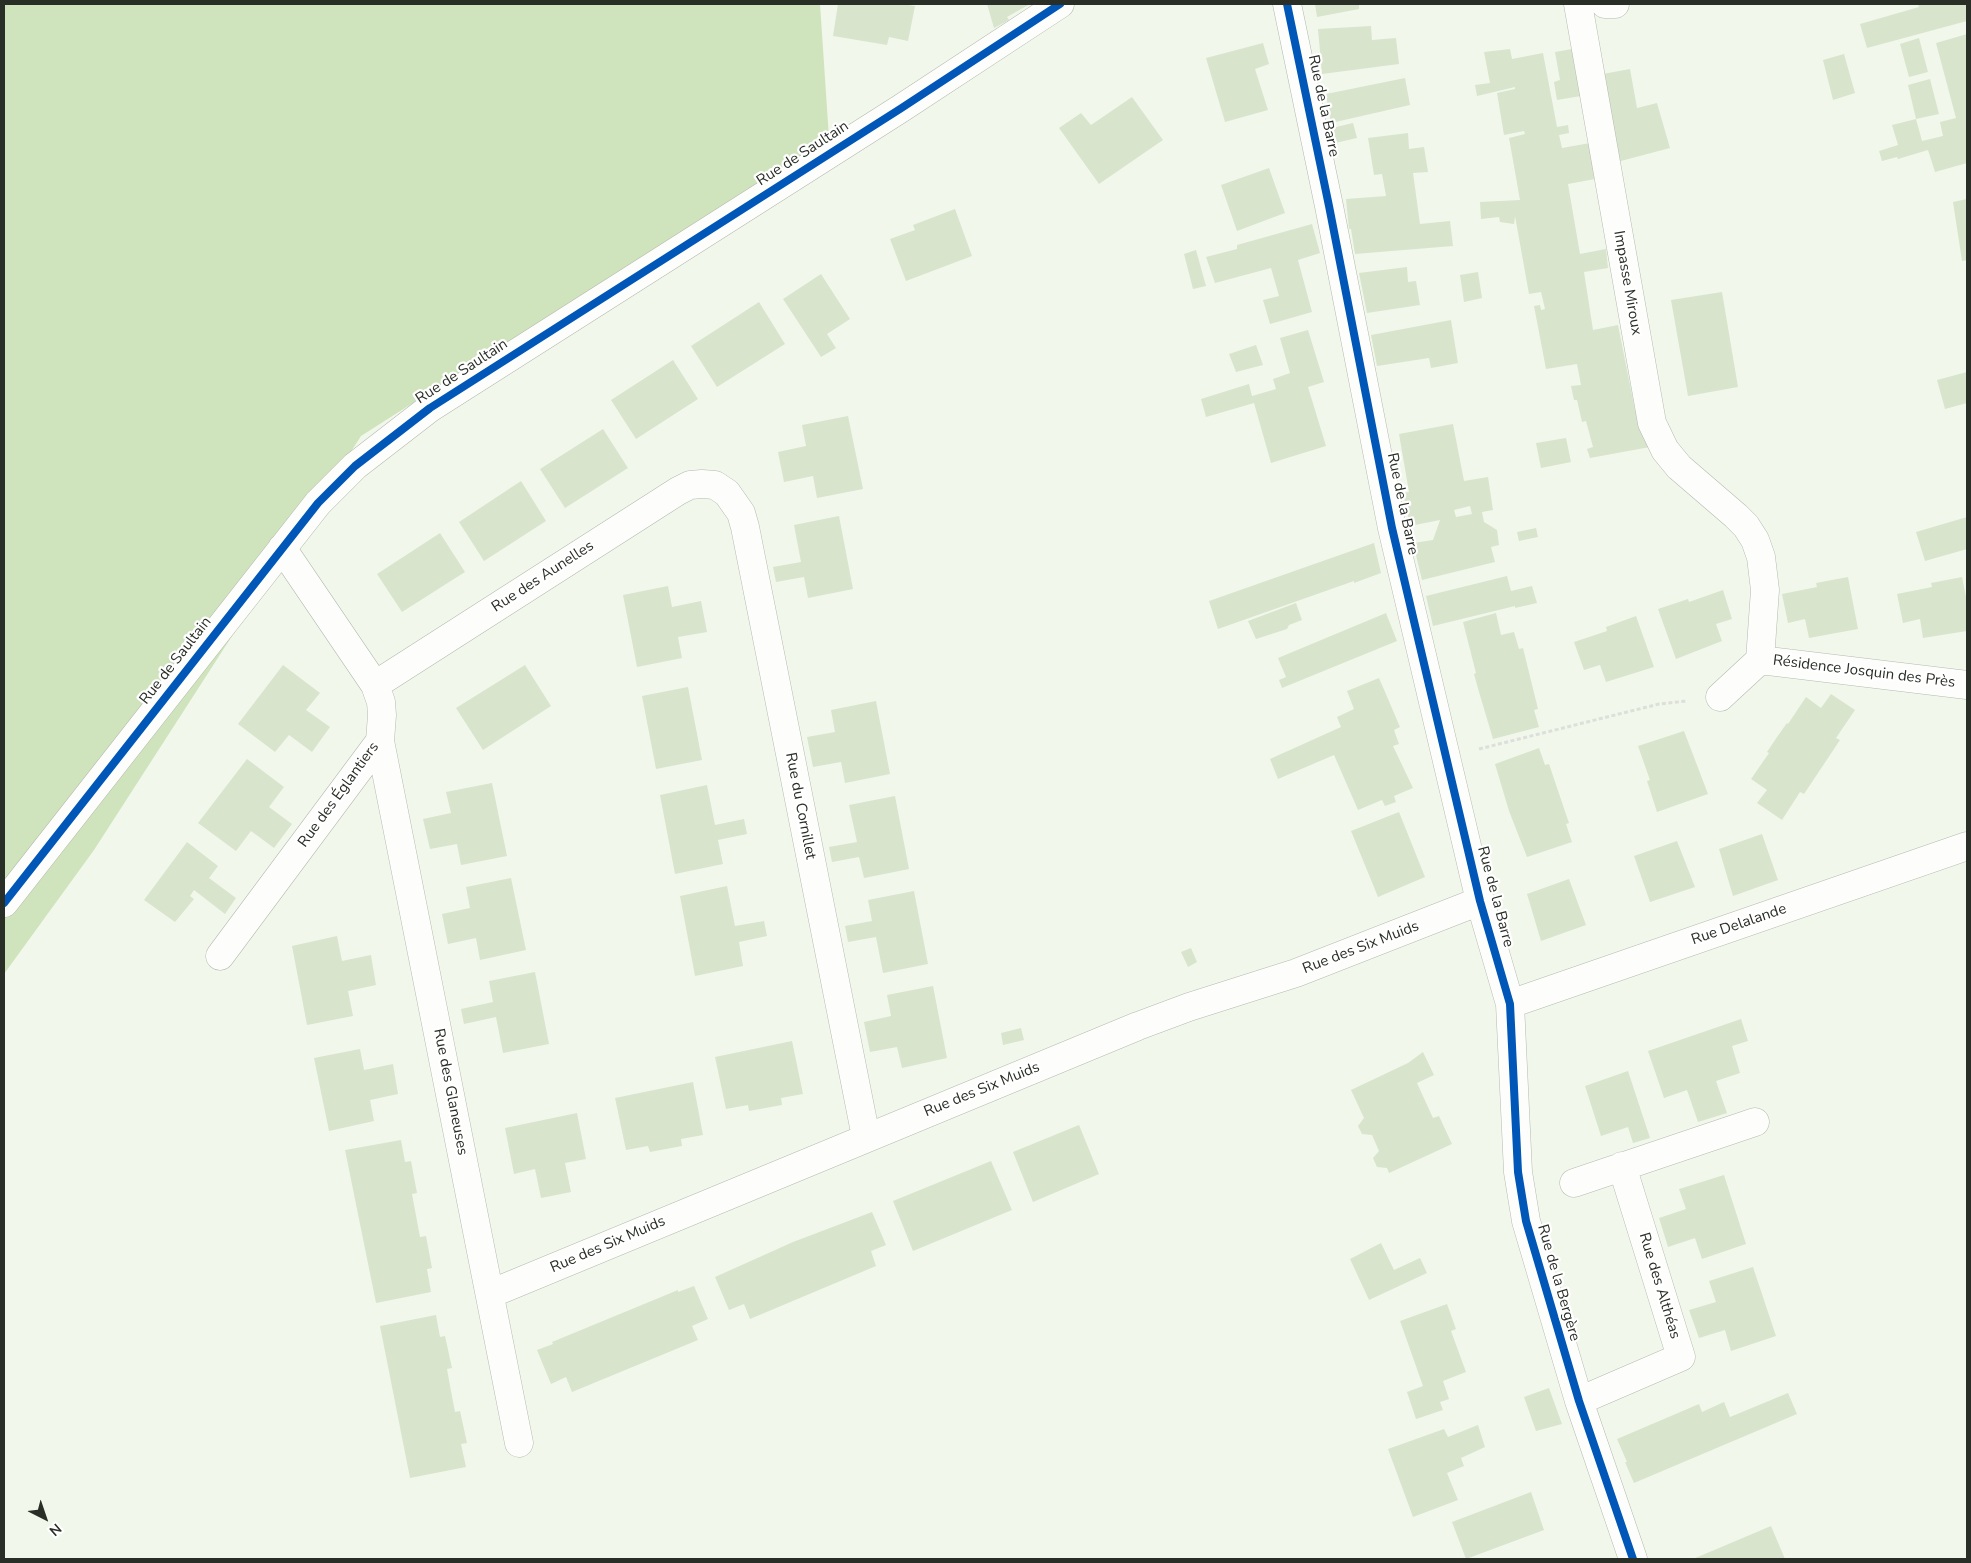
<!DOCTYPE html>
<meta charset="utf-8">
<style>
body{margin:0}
#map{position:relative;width:1971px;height:1563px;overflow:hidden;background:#f1f7eb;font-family:"Nunito Sans",sans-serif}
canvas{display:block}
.frame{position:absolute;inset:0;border:5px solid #292e26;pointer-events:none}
.north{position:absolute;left:20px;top:1493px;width:50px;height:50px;-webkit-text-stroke:4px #fff;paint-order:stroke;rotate:139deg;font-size:14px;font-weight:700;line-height:20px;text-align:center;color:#292e26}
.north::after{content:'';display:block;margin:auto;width:18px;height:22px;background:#292e26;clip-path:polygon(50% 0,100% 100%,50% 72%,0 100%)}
</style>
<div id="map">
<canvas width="1971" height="1563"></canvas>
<div class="frame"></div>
<div class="north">N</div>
</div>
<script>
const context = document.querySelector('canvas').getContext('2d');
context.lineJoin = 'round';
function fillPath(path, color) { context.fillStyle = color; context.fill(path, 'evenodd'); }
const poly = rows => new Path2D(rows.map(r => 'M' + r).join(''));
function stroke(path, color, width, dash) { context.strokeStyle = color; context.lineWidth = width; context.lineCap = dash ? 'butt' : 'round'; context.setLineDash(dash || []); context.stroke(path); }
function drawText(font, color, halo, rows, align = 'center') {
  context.font = font + ' "Nunito Sans",sans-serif'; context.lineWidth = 4.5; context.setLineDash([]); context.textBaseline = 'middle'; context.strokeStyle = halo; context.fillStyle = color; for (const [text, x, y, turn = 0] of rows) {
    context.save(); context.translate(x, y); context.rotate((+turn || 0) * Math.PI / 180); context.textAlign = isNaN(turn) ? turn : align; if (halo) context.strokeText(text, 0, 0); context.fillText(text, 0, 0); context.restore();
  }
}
const green = poly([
 [4,4,820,4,829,138,361,436,94,850,4,974]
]);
const building = poly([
 [838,4,901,4,915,6,908,41,889,37,887,45,833,36],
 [987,4,1030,4,1007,17,1009,20,994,28],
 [1315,4,1359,4,1359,9,1317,17],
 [1918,4,1967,4,1967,21,1867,48,1860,24,1919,7],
 [1371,26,1372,40,1396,38,1399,64,1322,74,1318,29],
 [1967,34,1967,163,1935,172,1928,150,1898,159,1897,157,1882,161,1879,151,1898,145,1892,125,1916,119,1922,141,1943,136,1940,122,1956,118,1936,43],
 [1919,38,1928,72,1909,77,1900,44],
 [1263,43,1269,64,1255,69,1268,110,1225,122,1206,58],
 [1510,49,1512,59,1543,53,1557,127,1568,125,1569,133,1559,135,1562,148,1590,143,1595,179,1568,184,1580,254,1606,249,1608,268,1584,272,1593,330,1618,325,1635,410,1650,447,1590,458,1587,449,1593,447,1586,421,1582,422,1577,400,1574,400,1571,386,1581,385,1577,364,1546,369,1534,306,1540,305,1541,310,1545,309,1541,292,1529,294,1515,216,1514,224,1500,222,1499,217,1481,219,1480,202,1520,200,1509,138,1525,134,1524,131,1504,135,1497,93,1515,89,1515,87,1477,96,1475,85,1490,83,1484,52],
 [1572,49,1581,96,1557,100,1554,82,1560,80,1555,52],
 [1844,54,1855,93,1833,100,1823,60],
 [1630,69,1637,108,1657,103,1670,148,1617,162,1603,74],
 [1405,78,1410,105,1331,123,1326,94],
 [1930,79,1939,114,1916,119,1908,85],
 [1132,97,1163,140,1099,184,1059,128,1081,113,1091,125],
 [1353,123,1357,138,1335,143,1332,128],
 [1408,133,1409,149,1424,147,1428,172,1413,173,1420,224,1450,221,1453,246,1355,254,1351,229,1349,229,1346,199,1386,196,1382,174,1374,175,1368,138],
 [1269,168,1285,213,1237,231,1221,185],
 [1967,199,1967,260,1962,261,1953,202],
 [955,209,972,256,906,281,890,239,915,230,913,225],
 [1312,224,1320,253,1298,260,1312,312,1270,324,1263,300,1279,296,1271,268,1215,283,1206,257,1237,249,1237,245],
 [1196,250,1206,286,1193,289,1184,254],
 [1407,267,1408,282,1416,281,1420,305,1367,313,1359,273],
 [1478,272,1482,298,1464,302,1460,275],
 [821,274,850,319,827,334,836,348,821,357,783,299],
 [1722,292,1738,387,1688,396,1671,300],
 [759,302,785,344,717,387,691,346],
 [1451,320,1458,363,1431,368,1429,358,1377,366,1371,335],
 [1308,330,1324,382,1308,387,1326,446,1271,463,1254,403,1206,417,1201,399,1249,384,1252,396,1276,389,1273,379,1290,373,1280,338],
 [1256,345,1263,365,1236,372,1229,354],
 [673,360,698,399,636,439,611,400],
 [1967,372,1967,403,1945,409,1937,380],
 [848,416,863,489,817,498,813,476,784,482,778,452,806,446,802,425],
 [1453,424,1464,481,1488,477,1493,510,1482,512,1484,522,1497,530,1499,545,1491,547,1495,562,1422,580,1413,543,1433,540,1440,520,1410,526,1403,493,1409,492,1399,434],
 [1470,506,1472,514,1456,517,1454,510],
 [603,429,628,468,565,508,540,469],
 [1566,438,1571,462,1541,468,1536,443],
 [521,481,546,521,484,561,459,522],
 [839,516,853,589,808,598,804,577,776,582,773,567,801,562,794,525],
 [1967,517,1967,549,1925,561,1916,532],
 [1536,528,1538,537,1519,541,1517,532],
 [440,533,465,572,402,612,377,574],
 [1374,543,1381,573,1354,583,1354,581,1218,629,1209,601],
 [1507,576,1511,591,1532,586,1537,603,1515,608,1515,606,1433,626,1426,596],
 [1848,577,1858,629,1809,638,1805,619,1788,623,1782,594,1817,587,1816,583],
 [1962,577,1967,602,1967,631,1923,638,1920,619,1903,623,1897,594,1932,587,1931,583],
 [668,586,672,607,701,601,707,632,678,637,682,658,637,667,623,595],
 [1723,590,1732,619,1716,624,1722,641,1676,659,1658,609,1688,599,1689,602],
 [1296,603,1302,620,1289,625,1287,629,1256,639,1248,621],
 [1386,613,1397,641,1282,688,1279,680,1286,677,1278,658],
 [1496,613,1501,635,1514,632,1519,649,1523,648,1538,709,1534,710,1539,727,1493,739,1479,692,1474,674,1476,673,1463,622],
 [1636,616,1654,667,1606,682,1600,665,1584,670,1574,642,1607,631,1606,627],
 [283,665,320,693,306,710,330,727,312,752,289,735,275,752,238,724],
 [525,665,551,706,483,750,456,708],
 [1379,678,1400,727,1394,730,1399,744,1393,746,1413,788,1394,796,1396,802,1385,806,1382,800,1358,810,1334,755,1278,779,1270,759,1341,727,1337,717,1354,709,1347,691],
 [688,687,702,760,656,769,642,696],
 [1831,694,1855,710,1836,738,1840,740,1804,794,1800,792,1782,820,1757,803,1767,790,1751,779,1769,753,1767,752,1777,737,1787,723,1788,724,1806,697,1821,708],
 [876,701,890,774,845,783,841,762,813,767,807,737,835,732,831,710],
 [1684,731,1708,794,1657,812,1647,781,1650,780,1638,746],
 [1539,748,1545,765,1549,764,1569,823,1566,824,1572,842,1527,857,1509,811,1495,764],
 [247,759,284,787,269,807,292,824,274,848,251,831,236,851,198,823],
 [492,783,507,856,461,865,457,844,430,849,423,819,451,813,446,792],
 [707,785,715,825,744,819,747,834,718,840,723,864,675,874,660,795],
 [895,796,909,869,864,878,859,857,832,862,829,847,857,842,849,805],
 [1399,812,1425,877,1378,897,1351,831],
 [1762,834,1778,880,1733,896,1719,849],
 [1677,841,1695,887,1650,902,1634,856],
 [187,842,218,866,209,878,236,898,225,914,194,890,190,896,194,899,175,922,144,900],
 [511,878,526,950,480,960,476,938,448,944,442,914,470,908,466,887],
 [1569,879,1586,925,1541,941,1527,894],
 [727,886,735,926,764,921,767,936,739,942,743,966,695,976,680,896],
 [914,891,928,964,883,973,876,937,848,942,845,926,872,921,868,900],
 [337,936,342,961,371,955,376,985,348,991,353,1016,307,1025,292,946],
 [1191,948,1197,962,1188,967,1181,952],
 [535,972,549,1044,503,1053,496,1017,464,1024,461,1009,493,1002,489,981],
 [933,986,947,1058,902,1068,897,1047,870,1052,864,1022,891,1016,887,995],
 [1741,1019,1748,1041,1732,1046,1740,1073,1716,1081,1727,1113,1698,1122,1687,1090,1664,1098,1648,1051],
 [1021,1028,1024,1040,1003,1045,1001,1033],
 [792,1041,803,1094,781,1098,782,1105,749,1111,748,1105,726,1109,715,1057],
 [360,1049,364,1070,393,1064,398,1094,370,1100,374,1121,329,1131,314,1058],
 [1423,1052,1434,1075,1417,1083,1433,1118,1439,1116,1452,1144,1389,1173,1387,1168,1377,1167,1373,1158,1379,1151,1372,1135,1362,1134,1358,1126,1364,1118,1351,1090,1408,1063],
 [1628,1071,1650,1138,1633,1143,1628,1127,1601,1136,1585,1086],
 [693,1082,703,1135,681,1139,682,1146,650,1152,648,1146,626,1150,615,1098],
 [577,1113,586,1159,565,1163,571,1192,541,1198,535,1169,514,1174,505,1128],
 [1079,1125,1099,1174,1033,1202,1013,1152],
 [401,1140,405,1162,411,1161,417,1193,412,1194,420,1237,426,1236,432,1268,427,1269,431,1292,376,1303,345,1150],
 [991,1161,1012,1210,913,1251,893,1201],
 [1724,1175,1746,1244,1702,1259,1695,1238,1668,1247,1659,1218,1686,1209,1679,1189],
 [872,1212,886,1245,871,1251,876,1266,750,1319,744,1304,729,1310,715,1277,793,1242],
 [1381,1243,1394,1270,1420,1258,1427,1273,1369,1300,1350,1259],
 [1753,1267,1776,1336,1731,1351,1725,1330,1699,1338,1689,1310,1716,1302,1709,1281],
 [694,1286,708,1319,692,1326,698,1340,572,1392,566,1377,551,1384,537,1350,553,1344,552,1342,678,1290,678,1292],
 [1447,1304,1456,1329,1451,1331,1466,1372,1443,1381,1449,1399,1440,1402,1443,1410,1416,1419,1407,1392,1423,1386,1400,1321],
 [436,1315,440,1337,445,1336,452,1368,447,1369,451,1391,455,1412,460,1411,467,1443,461,1444,466,1467,410,1478,380,1326],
 [1549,1388,1562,1424,1536,1431,1524,1397],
 [1788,1393,1797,1414,1634,1483,1625,1462,1627,1462,1617,1439,1699,1404,1702,1412,1724,1402,1730,1417],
 [1478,1425,1485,1447,1461,1458,1464,1466,1447,1473,1458,1500,1413,1517,1388,1449,1444,1429,1448,1437],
 [1531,1492,1544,1530,1466,1559,1452,1522],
 [1771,1526,1785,1559,1693,1559]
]);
const path = poly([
 [1479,749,1659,704,1687,701]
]);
const street = poly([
 [1287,4,1329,206,1392,528,1480,901,1510,1004,1518,1172,1526,1221,1579,1401,1633,1559],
 [1578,4,1652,423,1665,450,1679,467,1736,516,1746,526,1755,540,1761,557,1765,590,1760,660,1967,685],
 [1605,4,1615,4],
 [375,685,678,491,690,485,702,484,715,485,727,493,741,513,745,527,866,1137],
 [1720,697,1760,660],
 [380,741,519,1443],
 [4,903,318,503,355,466,430,408,900,109,1060,4],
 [220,956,380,741,382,715,381,702,375,685,282,548],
 [1510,1004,1967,846],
 [1574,1183,1755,1122],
 [490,1294,1138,1026,1189,1007,1296,973,1480,901],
 [1579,1401,1681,1357,1622,1166]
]);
const cycleway = poly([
 [1287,4,1329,206,1392,528,1480,901,1510,1004,1518,1172,1526,1221,1579,1401,1633,1559],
 [4,903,318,503,355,466,430,408,900,109,1060,4]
]);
const streetNames = [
 ["Rue de la Barre",1323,106,78],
 ["Rue de Saultain",803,154,-33],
 ["Impasse Miroux",1627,283,80],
 ["Rue de Saultain",462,372,-33],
 ["Rue de la Barre",1402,504,78],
 ["Rue des Aunelles",543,577,-33],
 ["Rue de Saultain",176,661,-52],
 ["Résidence Josquin des Près",1864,672,7],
 ["Rue des Églantiers",339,795,-54],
 ["Rue du Cornillet",800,806,79],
 ["Rue de la Barre",1495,897,75],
 ["Rue Delalande",1739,925,-19],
 ["Rue des Six Muids",1361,948,-21],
 ["Rue des Six Muids",982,1090,-22],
 ["Rue des Glaneuses",450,1092,79],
 ["Rue des Six Muids",608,1245,-23],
 ["Rue de la Bergère",1558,1283,74],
 ["Rue des Althéas",1659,1286,73]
];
fillPath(green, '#cfe4bc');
fillPath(building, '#d8e4cc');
stroke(street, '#b4b9af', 29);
stroke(path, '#dddfdb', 3, [4, 2.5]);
stroke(street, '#fdfefc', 28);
stroke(cycleway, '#0057b8', 8);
drawText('15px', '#292e26', '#fff', streetNames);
</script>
